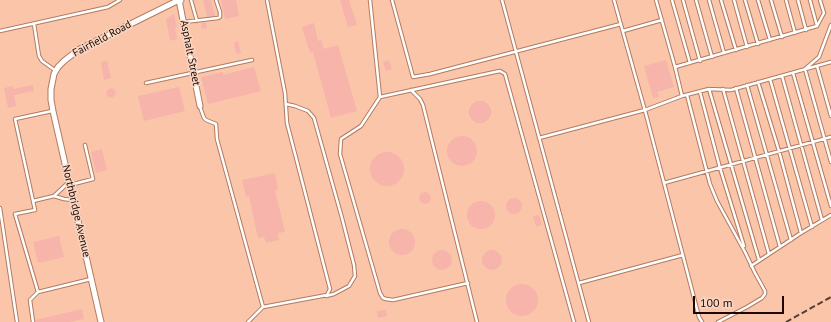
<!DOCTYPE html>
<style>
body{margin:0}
#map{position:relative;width:831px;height:322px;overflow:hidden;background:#fad6c3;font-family:"PT Sans",sans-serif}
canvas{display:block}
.scale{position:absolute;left:693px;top:296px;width:91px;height:18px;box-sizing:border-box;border:2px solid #1c0801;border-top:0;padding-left:5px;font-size:12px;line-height:14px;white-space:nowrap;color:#1c0801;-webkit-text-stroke:3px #fad6c3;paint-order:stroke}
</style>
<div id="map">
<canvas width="831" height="322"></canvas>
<div class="scale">100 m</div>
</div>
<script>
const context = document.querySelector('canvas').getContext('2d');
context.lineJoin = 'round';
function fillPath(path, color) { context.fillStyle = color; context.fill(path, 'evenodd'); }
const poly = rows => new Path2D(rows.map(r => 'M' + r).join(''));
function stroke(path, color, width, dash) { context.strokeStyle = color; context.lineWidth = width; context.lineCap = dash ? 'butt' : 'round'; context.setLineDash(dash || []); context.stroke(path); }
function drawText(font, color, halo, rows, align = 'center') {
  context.font = font + ' "PT Sans",sans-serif'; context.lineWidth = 3; context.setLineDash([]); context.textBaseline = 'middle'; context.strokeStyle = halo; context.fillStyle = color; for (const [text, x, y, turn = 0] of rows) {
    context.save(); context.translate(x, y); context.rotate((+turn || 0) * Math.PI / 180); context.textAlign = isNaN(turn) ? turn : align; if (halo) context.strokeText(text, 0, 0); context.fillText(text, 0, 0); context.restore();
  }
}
const built = poly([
 [0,0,831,0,831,322,0,322]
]);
const building = poly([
 [203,0,211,0,215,16,207,17],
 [221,0,236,0,239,16,225,19],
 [340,0,349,0,357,25,348,27],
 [174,14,177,27,175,28,177,39,170,41,166,19],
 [206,22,207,28,202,29,201,23],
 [314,23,318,41,321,40,324,49,338,45,357,111,331,118,313,52,310,53,302,27],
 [238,41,241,53,236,54,234,43],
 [389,60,392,69,386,71,383,62],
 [666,60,674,87,657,92,659,97,653,98,644,66],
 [107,61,111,78,104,80,101,62],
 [254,67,261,91,208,104,201,77,223,72,223,75],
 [33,85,34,91,14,95,16,106,8,108,4,88,13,86,13,89],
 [179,87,185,111,144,121,138,96],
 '106.5 93a4.5 4.5 0 1 1 9 0a4.5 4.5 0 1 1-9 0Z',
 '469 112a11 11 0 1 1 22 0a11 11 0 1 1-22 0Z',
 '447 151a15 15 0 1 1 30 0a15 15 0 1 1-30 0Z',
 [102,149,107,170,96,173,91,152],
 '370 169a17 17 0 1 1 34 0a17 17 0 1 1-34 0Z',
 [275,173,278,189,275,190,285,232,278,233,279,240,266,243,264,237,258,238,249,196,246,197,242,180],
 '419 198a6 6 0 1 1 12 0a6 6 0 1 1-12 0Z',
 '506 206a8 8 0 1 1 16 0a8 8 0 1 1-16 0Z',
 '467 215a14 14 0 1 1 28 0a14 14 0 1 1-28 0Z',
 [539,215,542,225,536,227,533,216],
 '389 242a13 13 0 1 1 26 0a13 13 0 1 1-26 0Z',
 [59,236,64,257,38,263,33,242],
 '482 260a10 10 0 1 1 20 0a10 10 0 1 1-20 0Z',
 '432 260a10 10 0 1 1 20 0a10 10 0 1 1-20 0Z',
 '506 300a16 16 0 1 1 32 0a16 16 0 1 1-32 0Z',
 [82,309,84,319,70,322,36,322,35,320],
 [386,310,387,316,378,318,377,311]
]);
const lane = poly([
 [191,0,197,21],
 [370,0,380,97,495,72,500,71,505,74,574,322],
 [392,0,413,77,430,74,621,24],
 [502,0,589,322],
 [614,0,647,118,699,317,702,322],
 [656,0,675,67,817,26,824,13,820,0],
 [672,0,690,63],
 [683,0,700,61],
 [696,0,712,57],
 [709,0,724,53],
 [721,0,736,50],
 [734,0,747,47],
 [745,0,758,44],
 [758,0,770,40],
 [771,0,782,37],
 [786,0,795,33],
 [798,0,806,30],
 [810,0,817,26],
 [184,22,218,18,220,17,220,12,216,0],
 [34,24,39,56,42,61,56,71],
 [831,25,819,57,805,69,831,162],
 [0,31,108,7,120,0],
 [623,31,662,20],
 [817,66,831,116],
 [675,67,682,96],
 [793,73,831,206],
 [782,76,822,220],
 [770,79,812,227],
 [758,82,779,151,801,233],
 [146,83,252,60],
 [747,85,791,240],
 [736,88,780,247],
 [709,89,759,260],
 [723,89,769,254],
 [411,90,420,99,423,105,477,322],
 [700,92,720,168,744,246],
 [687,95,710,184,717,201,745,252,755,273,765,291,765,294,762,298,747,307,718,322],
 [380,97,361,126,341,139,340,154,380,293,383,298,386,299,393,300,468,283],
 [286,104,295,106,308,111,314,118,342,218,354,265,355,276,349,286,334,294,326,296],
 [200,107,204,118,206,120,216,124,217,139,263,307,327,295,330,289,287,123,285,93,267,0],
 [52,111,15,119,35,210,15,214,38,292,91,279],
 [539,138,645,110,682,96,709,89,731,90,831,62],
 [664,183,831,137],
 [70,185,93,179,85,145],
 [54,196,64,199,73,200],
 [33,201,54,196,69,182],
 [0,208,17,322],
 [751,266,801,233,831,215],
 [579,283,683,255],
 [33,322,30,300,38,292],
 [248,322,263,307]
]);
const street = poly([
 [101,322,53,111,51,100,51,89,54,74,58,67,64,61,78,50,179,0,200,106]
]);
const secondary = poly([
 [179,0,180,0]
]);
const rail = poly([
 [786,322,831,297]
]);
const streetNames = [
 ["Fairfield Road",102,39,-28],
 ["Asphalt Street",190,53,79],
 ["Northbridge Avenue",76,211,77]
];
fillPath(built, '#fbc5aa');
fillPath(building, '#f7b4aa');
stroke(lane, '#b27b5f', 4.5);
stroke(street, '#b27b5f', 7);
stroke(secondary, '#b27b5f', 9);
stroke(lane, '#fff', 2.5);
stroke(street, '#fff', 5);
stroke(secondary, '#fff', 7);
stroke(rail, '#573f34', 2, [6, 3]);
drawText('11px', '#1c0801', '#fad6c3', streetNames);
</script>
